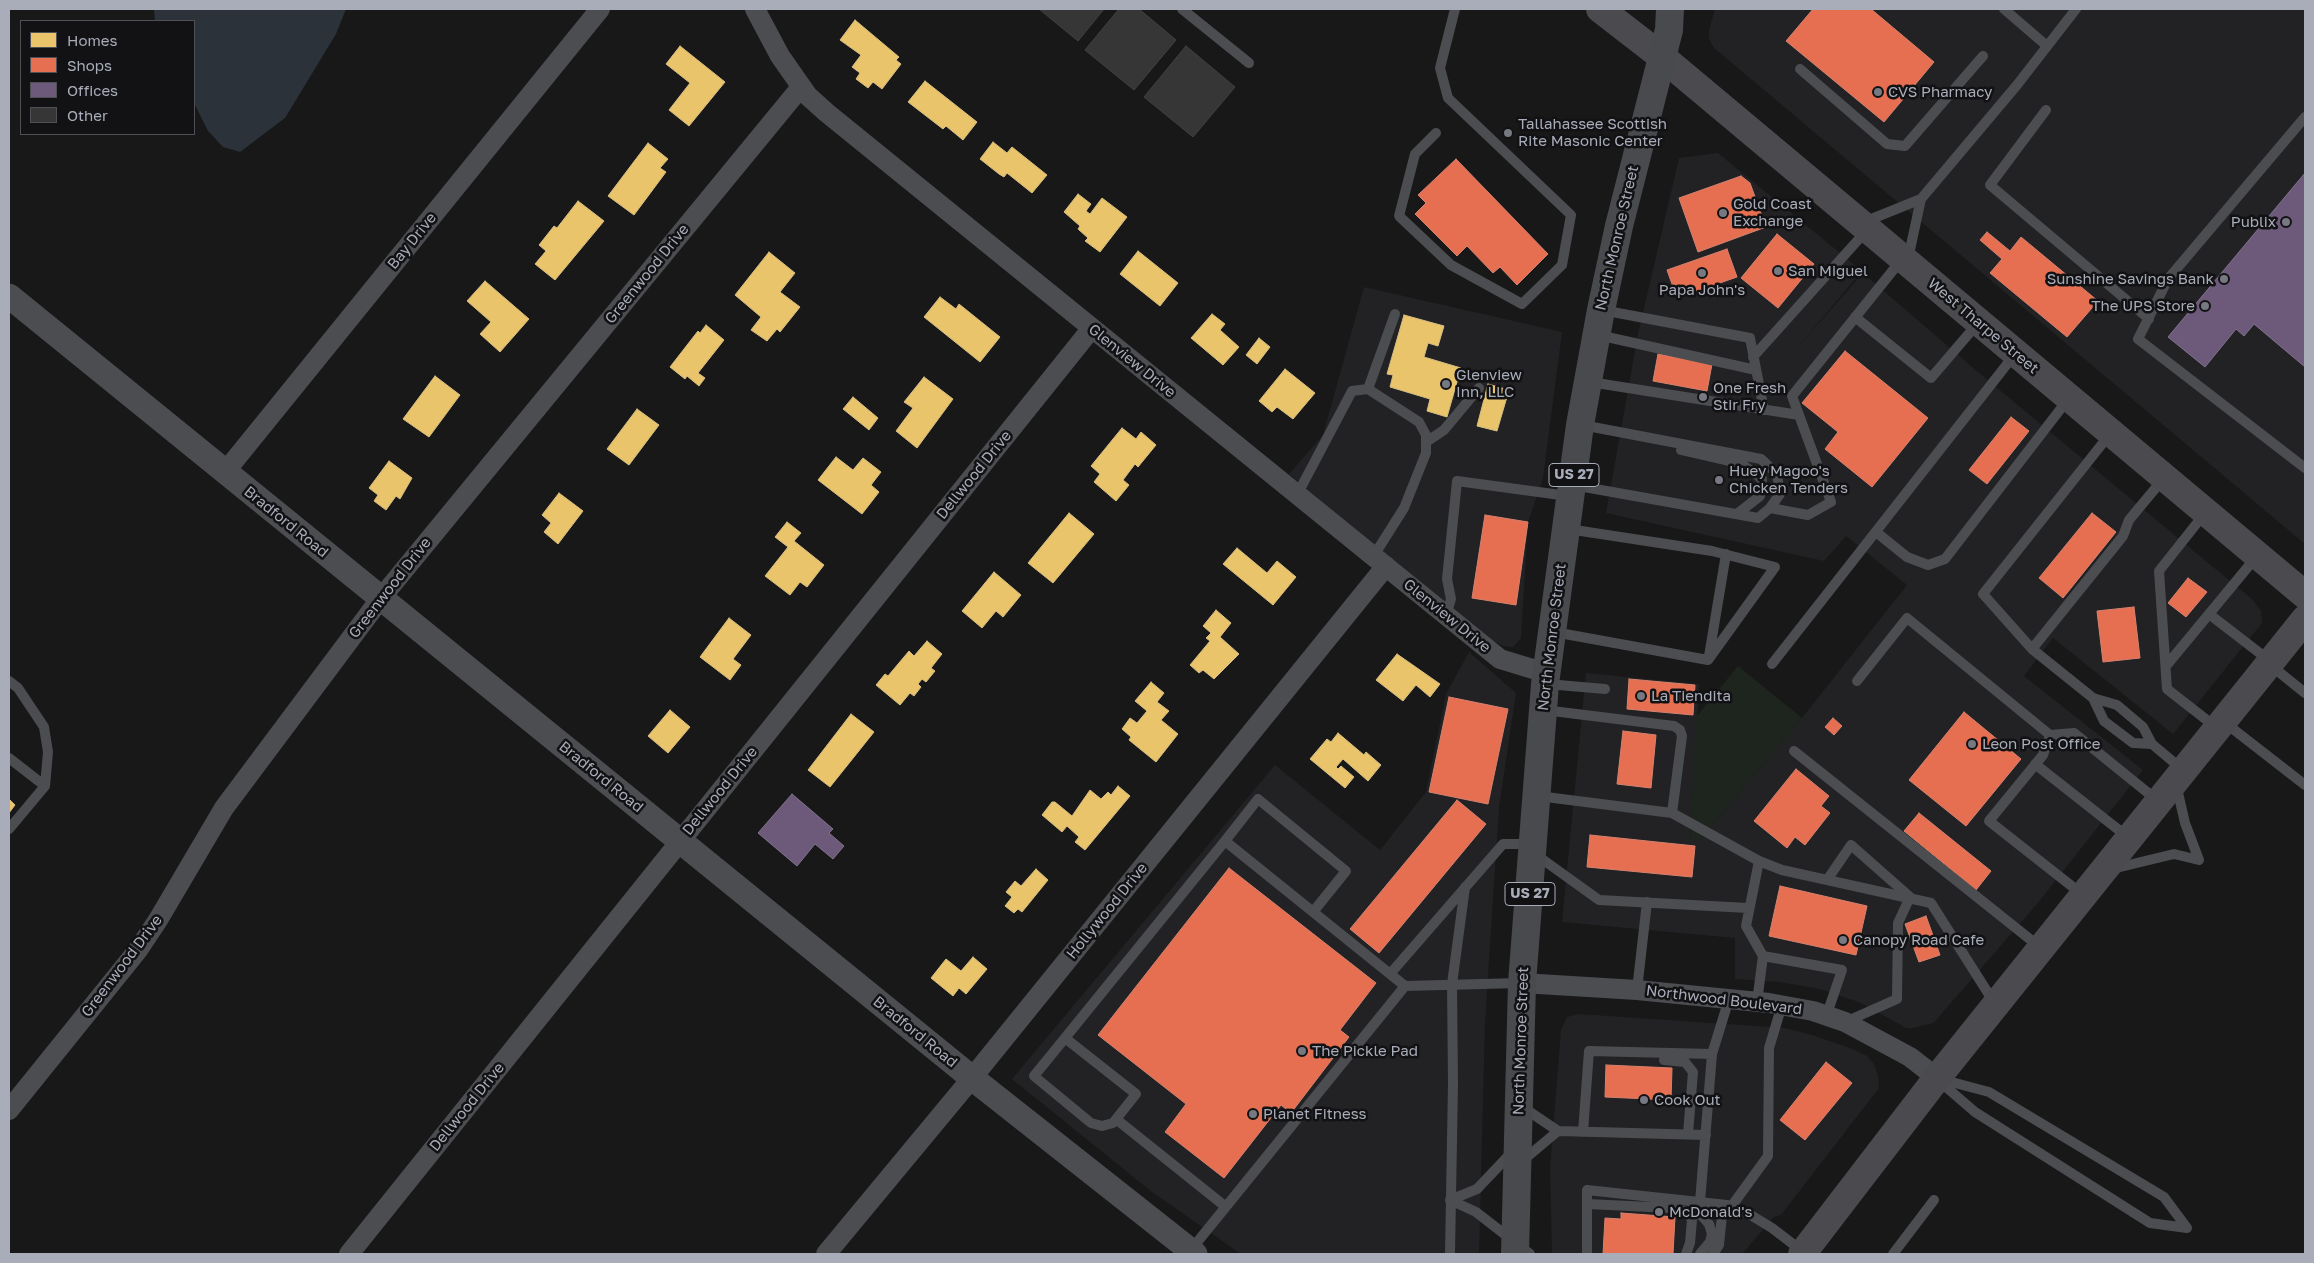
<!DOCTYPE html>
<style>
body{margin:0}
#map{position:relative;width:2314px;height:1263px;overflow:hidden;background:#181818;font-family:"Golos Text",sans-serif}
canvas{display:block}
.frame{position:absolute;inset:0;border:10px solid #a9adb9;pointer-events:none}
.legend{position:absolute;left:20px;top:20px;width:175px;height:115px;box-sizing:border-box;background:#121214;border:1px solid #4e5056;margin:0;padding:6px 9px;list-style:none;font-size:15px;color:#a9adb9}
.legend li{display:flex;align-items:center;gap:10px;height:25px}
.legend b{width:25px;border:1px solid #4e5056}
</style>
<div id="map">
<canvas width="2314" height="1263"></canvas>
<div class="frame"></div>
<ul class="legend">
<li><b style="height:14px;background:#e9c46a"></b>Homes</li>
<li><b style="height:14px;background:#e76f51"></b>Shops</li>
<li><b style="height:14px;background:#6d597a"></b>Offices</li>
<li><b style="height:14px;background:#363637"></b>Other</li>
</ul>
</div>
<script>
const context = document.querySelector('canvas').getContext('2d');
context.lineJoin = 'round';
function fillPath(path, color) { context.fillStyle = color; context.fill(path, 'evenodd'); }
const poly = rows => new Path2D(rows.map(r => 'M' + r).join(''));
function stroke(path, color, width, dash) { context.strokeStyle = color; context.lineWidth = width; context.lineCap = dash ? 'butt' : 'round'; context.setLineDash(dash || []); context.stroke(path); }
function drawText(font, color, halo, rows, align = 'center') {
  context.font = font + ' "Golos Text",sans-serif'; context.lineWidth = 5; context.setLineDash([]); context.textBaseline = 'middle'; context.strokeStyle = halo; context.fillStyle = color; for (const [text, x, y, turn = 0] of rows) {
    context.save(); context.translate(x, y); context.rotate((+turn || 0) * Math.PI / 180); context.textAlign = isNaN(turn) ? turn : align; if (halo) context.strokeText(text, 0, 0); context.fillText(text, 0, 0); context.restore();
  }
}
const built = poly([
 [1715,9,2305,9,2305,544,1714,48,1709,39,1709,30],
 [1718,153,1862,271,1798,347,1863,273,1979,373,2253,600,2261,611,2262,623,2173,734,2053,638,2024,676,2143,770,2037,904,1937,1019,1933,1023,1913,1028,1906,1028,1859,1002,1820,989,1780,982,1735,979,1735,938,1562,922,1586,673,1699,684,1690,840,1698,842,1802,718,1907,585,1846,536,1824,561,1606,513,1638,334,1679,158],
 [1364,287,1562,332,1543,478,1528,522,1521,638,1513,647,1503,646,1492,640,1411,578,1289,474,1323,435],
 [1469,652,1516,693,1499,807,1485,1022,1479,1254,1241,1254,1152,1192,1012,1079,1275,765,1380,850,1426,792,1446,694],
 [1579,1014,1785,1028,1812,1035,1850,1048,1867,1056,1874,1064,1878,1075,1879,1088,1781,1215,1774,1217,1742,1254,1552,1254,1550,1169,1561,1030,1567,1017]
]);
const green = poly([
 [1738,666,1802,718,1698,842,1690,841,1696,717]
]);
const water = poly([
 [154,9,346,9,336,34,285,118,240,152,223,147,208,131,194,103,194,21,155,21]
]);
const homes = poly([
 [855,20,899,57,896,60,901,64,882,89,873,82,868,88,856,79,860,73,852,67,861,55,840,40,855,20],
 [680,46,725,82,689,126,669,110,690,83,666,64,680,46],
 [925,81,977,122,963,140,946,126,943,129,908,102,925,81],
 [993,142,1007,153,1012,147,1047,175,1032,193,1007,173,1004,177,999,174,980,159,993,142],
 [648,143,668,159,660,168,666,172,634,215,608,196,648,143],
 [1078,194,1091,204,1086,211,1090,214,1102,198,1127,217,1100,252,1085,241,1088,238,1078,229,1080,226,1064,212,1078,194],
 [578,201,604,221,555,280,535,264,546,251,539,245,554,226,557,228,578,201],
 [1138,251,1178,283,1160,306,1120,274,1138,251],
 [769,252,795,273,780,292,800,307,780,332,777,329,767,341,751,330,761,317,735,295,769,252],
 [485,281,529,319,500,352,480,334,491,322,467,301,485,281],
 [940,297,956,309,959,304,1000,337,980,362,924,317,940,297],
 [1212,314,1225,324,1220,330,1239,347,1223,365,1191,338,1212,314],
 [1404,315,1444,326,1438,346,1428,343,1424,357,1461,368,1447,417,1427,411,1430,399,1390,387,1393,375,1387,374,1404,315],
 [706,325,724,340,698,373,705,378,699,386,687,376,685,379,670,367,698,331,700,333,706,325],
 [1259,338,1270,347,1257,364,1246,355,1259,338],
 [1285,369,1315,393,1293,419,1277,407,1272,412,1259,401,1285,369],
 [435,376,460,395,429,437,403,419,435,376],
 [924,377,953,399,917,448,896,431,913,408,904,402,924,377],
 [1488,384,1509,390,1497,431,1477,426,1488,384],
 [853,397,878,418,869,430,843,409,853,397],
 [637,409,659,425,629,465,607,449,637,409],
 [1122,428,1136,439,1141,432,1156,445,1138,467,1135,464,1123,480,1129,485,1116,501,1094,482,1100,474,1091,466,1122,428],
 [836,457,853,470,863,458,881,472,871,485,879,492,862,514,818,480,836,457],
 [389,461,412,478,400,499,396,496,386,510,374,501,378,495,369,488,389,461],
 [559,493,583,511,558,544,544,532,551,523,542,515,559,493],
 [1069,513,1094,534,1053,583,1028,563,1069,513],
 [787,522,801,533,794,541,824,565,807,587,800,582,790,595,765,576,788,547,775,537,787,522],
 [1237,548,1267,573,1277,561,1296,577,1273,605,1223,564,1237,548],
 [994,572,1021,595,1003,617,996,611,982,628,962,611,994,572],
 [1216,610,1231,623,1220,637,1239,654,1214,679,1203,670,1199,673,1190,665,1210,641,1206,638,1211,633,1203,626,1216,610],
 [729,618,751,635,733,659,741,665,730,680,700,657,729,618],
 [927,641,942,654,931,668,935,671,926,682,922,679,918,684,921,687,914,696,910,693,900,705,876,685,885,674,888,676,909,651,914,656,927,641],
 [1397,654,1440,684,1430,697,1416,685,1403,701,1376,680,1397,654],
 [1151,682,1164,693,1157,702,1169,711,1161,720,1178,734,1156,762,1129,740,1131,737,1122,729,1130,718,1137,723,1147,711,1135,701,1151,682],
 [670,710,690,727,668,753,648,736,670,710],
 [851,714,874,732,830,787,808,770,851,714],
 [1338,733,1364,755,1366,752,1381,765,1368,781,1343,759,1336,767,1338,769,1341,766,1354,777,1345,788,1310,759,1327,739,1331,742,1338,733],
 [1118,786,1130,796,1085,850,1075,842,1079,837,1067,826,1062,832,1042,815,1052,802,1055,802,1072,816,1090,790,1101,799,1108,792,1111,795,1118,786],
 [9,799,15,805,9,813,9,799],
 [1036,869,1048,880,1022,912,1018,909,1014,913,1005,906,1012,897,1006,892,1015,881,1021,886,1036,869],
 [973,957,987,969,966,994,959,988,953,996,931,978,946,959,961,971,973,957]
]);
const shops = poly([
 [1813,9,1871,9,1934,62,1884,122,1786,41,1813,9],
 [1456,159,1548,254,1517,285,1500,267,1493,273,1467,246,1457,256,1415,214,1426,203,1418,195,1456,159],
 [1741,176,1750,183,1766,227,1698,252,1679,198,1741,176],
 [1987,232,2010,251,2021,237,2098,301,2067,337,1990,273,2002,259,1980,240,1987,232],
 [1777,234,1814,264,1778,308,1741,278,1777,234],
 [1727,249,1737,277,1677,298,1667,270,1727,249],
 [1845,351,1928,418,1872,487,1825,449,1838,432,1802,403,1845,351],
 [1658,354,1712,364,1707,391,1653,381,1658,354],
 [2011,417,2029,431,1987,484,1969,470,2011,417],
 [2092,513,2116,532,2063,598,2039,578,2092,513],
 [1485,515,1528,522,1516,605,1472,598,1485,515],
 [2188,578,2207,592,2186,617,2168,603,2188,578],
 [2134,607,2140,658,2103,662,2097,611,2134,607],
 [1629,679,1695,685,1693,715,1627,709,1629,679],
 [1449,697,1508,709,1488,804,1429,792,1449,697],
 [1964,712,2021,759,1966,826,1909,780,1964,712],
 [1833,718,1842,726,1834,735,1825,727,1833,718],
 [1623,731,1656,735,1651,788,1617,784,1623,731],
 [1796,769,1829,796,1821,806,1830,813,1805,845,1795,837,1787,848,1754,821,1796,769],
 [1457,800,1486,824,1379,953,1350,929,1457,800],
 [1919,813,1991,871,1976,890,1904,831,1919,813],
 [1590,835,1695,846,1692,877,1587,867,1590,835],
 [1229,868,1376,983,1340,1030,1349,1037,1291,1113,1281,1105,1224,1178,1165,1132,1186,1104,1098,1035,1229,868],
 [1780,886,1867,906,1856,955,1769,936,1780,886],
 [1926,916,1940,955,1919,962,1905,924,1926,916],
 [1826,1062,1852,1083,1805,1140,1780,1120,1826,1062],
 [1606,1065,1672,1068,1671,1100,1605,1097,1606,1065],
 [1621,1213,1675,1217,1673,1254,1603,1254,1605,1218,1621,1219,1621,1213]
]);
const offices = poly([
 [2305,173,2305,367,2254,324,2244,336,2236,329,2205,367,2168,337,2305,173],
 [792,794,833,829,829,833,844,846,833,859,815,844,797,866,758,833,792,794]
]);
const building = poly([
 [1039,9,1104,9,1078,41,1039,9],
 [1119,9,1139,9,1176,40,1134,90,1085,50,1119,9],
 [1186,46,1235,87,1193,137,1144,97,1186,46]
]);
const service = poly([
 [1182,9,1249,63],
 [2004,9,2047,46],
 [1800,69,1887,144,1905,146,1983,56],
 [2046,110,1990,185,2149,319],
 [2305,117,2168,279,2138,339,2305,468],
 [1436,133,1415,154,1399,216,1451,265,1522,304,1562,265,1571,215,1448,98,1440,68,1455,9],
 [1864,222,1921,199],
 [1908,259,1921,199,2017,85,2076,9],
 [1602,310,1750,338,1764,410],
 [1855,317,1931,378,1978,323],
 [1598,335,1756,370],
 [1753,357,1867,230],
 [1590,382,1799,415],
 [2110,434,1983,594,2032,649,2093,698,2117,705,2143,727,2152,744,2183,770],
 [1426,442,1444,430,1479,388],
 [1681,450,1742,464,1762,479,1760,496,1737,514],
 [1573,485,1758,518,1770,508,1780,494,1777,474,1761,459,1582,425],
 [1297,495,1352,391,1368,389],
 [1770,508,1808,515,1831,502,1792,396,1902,259],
 [2205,513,2159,571,2167,689,2217,728],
 [1568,529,1712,551,1775,567,1708,660],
 [1876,532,1907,557,1928,565,1945,559,2069,398],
 [1373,557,1404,508,1426,453,1426,435,1419,422,1368,389,1395,314],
 [2209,614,2270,661],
 [1446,615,1451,599,1447,579,1457,481,1568,496],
 [1554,632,1708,660],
 [2032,649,2123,536,2129,520,2164,478],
 [1709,656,1726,554],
 [1772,664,2015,354],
 [2269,664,2305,693],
 [2166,666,2257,556],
 [9,681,18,688,44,727,48,752,45,786,9,829],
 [1857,681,1907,618,2050,735,2074,733,2158,801],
 [1547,684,1605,689],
 [2093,698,2104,721,2133,743,2152,744],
 [2224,722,2305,785],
 [2050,735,2043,755,1989,821,2083,895],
 [1794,751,2041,948],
 [9,758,45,786],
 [2035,764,2129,838],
 [2176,784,2185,823,2199,860],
 [1538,796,1672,813,1682,736,1680,730,1674,726,1544,710],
 [1672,813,1759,861,1782,870,1931,903,1995,1004],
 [1225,841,1405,986,1520,983],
 [1535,854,1599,900,1748,908],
 [2112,869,2174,854,2199,860],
 [1827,880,1851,845,1910,897,1898,923,1897,999,1845,1022],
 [1763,956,1842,970,1827,1014],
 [1390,974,1503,844,1530,844],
 [1637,990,1647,902],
 [1757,1002,1763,956,1746,926,1759,861],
 [1065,1038,1136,1094,1113,1123,1102,1126,1091,1123,1034,1076,1065,1038,1225,841,1258,799,1346,871,1313,912],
 [1664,1060,1685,1062,1693,1072,1688,1134],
 [1940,1079,1989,1092,2164,1197,2187,1228],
 [1939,1081,1975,1112,2150,1223,2187,1228],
 [1521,1106,1558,1131,1706,1135],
 [1116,1119,1226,1207],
 [1583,1132,1589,1051,1712,1054],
 [1521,1162,1558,1131],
 [1450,1200,1476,1212,1530,1254],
 [1450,1200,1477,1189,1513,1151],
 [1700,1202,1712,1054,1729,999],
 [1587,1204,1672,1208,1687,1212,1692,1220,1690,1243,1686,1254],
 [1731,1207,1768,1156,1769,1048,1782,1005],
 [1687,1212,1701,1215,1709,1224,1712,1234,1710,1242,1700,1254],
 [1190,1251,1405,986],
 [1450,1254,1453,1083,1452,984,1465,887],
 [1587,1254,1587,1190,1727,1205,1749,1214,1772,1228,1802,1251],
 [1713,1254,1719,1245,1723,1205],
 [1893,1254,1934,1200]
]);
const minor = poly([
 [755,9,780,56,808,96,827,113,1500,659,1546,673],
 [225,472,600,9],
 [1522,983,1637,990,1769,1003,1813,1011,1845,1022,1910,1057,1937,1078],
 [9,1110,138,950,158,920,224,808,381,598,801,87],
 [349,1254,1092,328],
 [826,1254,972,1078,1386,566]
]);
const tertiary = poly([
 [9,296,972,1078,1195,1254]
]);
const secondary = poly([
 [1600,9,1662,57,2305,595],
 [1802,1254,1937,1078,2305,619]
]);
const primary = poly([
 [1515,1254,1522,983,1545,684,1580,425,1601,310,1619,226,1669,30,1670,9]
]);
const markers = [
 [1878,92,5,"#767981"],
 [1508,133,5,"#767981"],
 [1723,213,5,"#767981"],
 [2286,222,5,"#767981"],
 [1778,271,5,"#767981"],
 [1702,273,5,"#767981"],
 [2224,279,5,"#767981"],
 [2205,306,5,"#767981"],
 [1446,384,5,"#767981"],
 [1703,397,5,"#767981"],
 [1719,480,5,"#767981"],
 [1641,696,5,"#767981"],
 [1972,744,5,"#767981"],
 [1843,940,5,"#767981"],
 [1302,1051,5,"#767981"],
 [1644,1100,5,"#767981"],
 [1253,1114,5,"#767981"],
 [1659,1212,5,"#767981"]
];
const shields = [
 [1574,475,50],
 [1530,894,50]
];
const shieldNames = [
 ["US 27",1574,475],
 ["US 27",1530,894]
];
const poiNames = [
 ["CVS Pharmacy",1888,92],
 ["Tallahassee Scottish",1518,124],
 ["Rite Masonic Center",1518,141],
 ["Gold Coast",1733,204],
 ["Exchange",1733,221],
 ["Publix",2276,222,"right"],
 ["San Miguel",1788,271],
 ["Sunshine Savings Bank",2214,279,"right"],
 ["Papa John's",1702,290,"center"],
 ["The UPS Store",2195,306,"right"],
 ["Glenview",1456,375],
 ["Inn, LLC",1456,392],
 ["One Fresh",1713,388],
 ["Stir Fry",1713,405],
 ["Huey Magoo's",1729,471],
 ["Chicken Tenders",1729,488],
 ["La Tiendita",1651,696],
 ["Leon Post Office",1982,744],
 ["Canopy Road Cafe",1853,940],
 ["The Pickle Pad",1312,1051],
 ["Cook Out",1654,1100],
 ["Planet Fitness",1263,1114],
 ["McDonald's",1669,1212]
];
const streetNames = [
 ["North Monroe Street",1617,238,-77],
 ["Bay Drive",412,241,-51],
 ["Greenwood Drive",647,274,-51],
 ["West Tharpe Street",1983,326,40],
 ["Glenview Drive",1132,361,39],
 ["Dellwood Drive",974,475,-51],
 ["Bradford Road",286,522,39],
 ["Greenwood Drive",390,588,-52],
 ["Glenview Drive",1447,616,39],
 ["North Monroe Street",1552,637,-83],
 ["Bradford Road",601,777,39],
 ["Dellwood Drive",720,791,-51],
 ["Hollywood Drive",1107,911,-51],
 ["Greenwood Drive",122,966,-53],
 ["Northwood Boulevard",1724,1000,7],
 ["Bradford Road",915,1032,39],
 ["North Monroe Street",1521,1041,-88],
 ["Dellwood Drive",467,1107,-51]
];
fillPath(built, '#222224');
fillPath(green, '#1e251f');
fillPath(water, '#2b323a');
fillPath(homes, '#e9c46a');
stroke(homes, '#d6bd82', 1);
fillPath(shops, '#e76f51');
stroke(shops, '#d48270', 1);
fillPath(offices, '#6d597a');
stroke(offices, '#7f728d', 1);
fillPath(building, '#363637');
stroke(building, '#404144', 1);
stroke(service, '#4c4d51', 10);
stroke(minor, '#4c4d51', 20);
stroke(tertiary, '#4c4d51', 25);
stroke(secondary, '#4b4b4f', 28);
stroke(primary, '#494a4d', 28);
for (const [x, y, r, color] of markers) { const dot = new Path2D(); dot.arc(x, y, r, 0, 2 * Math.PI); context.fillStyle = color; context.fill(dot); stroke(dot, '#121214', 2); }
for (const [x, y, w] of shields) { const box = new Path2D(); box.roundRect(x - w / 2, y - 11.5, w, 23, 4); context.fillStyle = '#121214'; context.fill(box); stroke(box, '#a9adb9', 1); }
drawText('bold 14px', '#a9adb9', null, shieldNames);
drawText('15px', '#a9adb9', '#121214', poiNames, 'left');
drawText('15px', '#a9adb9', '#121214', streetNames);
</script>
